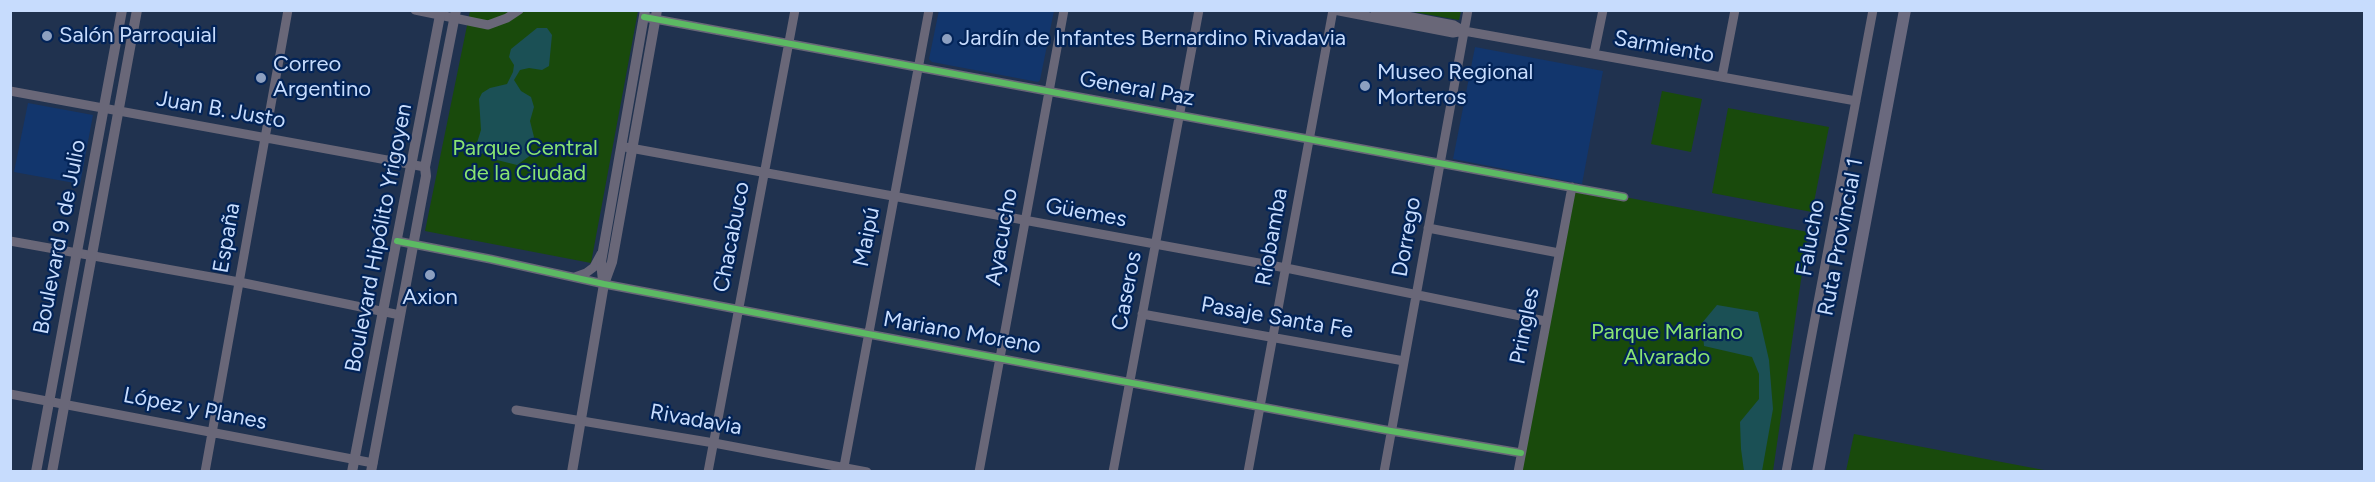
<!DOCTYPE html>
<meta charset="utf-8">
<style>
body{margin:0}
#map{position:relative;width:2375px;height:482px;overflow:hidden;background:#20324f;font-family:Figtree,sans-serif}
canvas{display:block}
.frame{position:absolute;inset:0;border:12px solid #c7dcfd;pointer-events:none}
</style>
<div id="map">
<canvas width="2375" height="482"></canvas>
<div class="frame"></div>
</div>
<script>
const context = document.querySelector('canvas').getContext('2d');
context.lineJoin = 'round';
function fillPath(path, color) { context.fillStyle = color; context.fill(path, 'evenodd'); }
const poly = rows => new Path2D(rows.map(r => 'M' + r).join(''));
function stroke(path, color, width, dash) { context.strokeStyle = color; context.lineWidth = width; context.lineCap = dash ? 'butt' : 'round'; context.setLineDash(dash || []); context.stroke(path); }
function drawText(font, color, halo, rows, align = 'center') {
  context.font = font + ' Figtree,sans-serif'; context.lineWidth = 4.5; context.setLineDash([]); context.textBaseline = 'middle'; context.strokeStyle = halo; context.fillStyle = color; for (const [text, x, y, turn = 0] of rows) {
    context.save(); context.translate(x, y); context.rotate((+turn || 0) * Math.PI / 180); context.textAlign = isNaN(turn) ? turn : align; if (halo) context.strokeText(text, 0, 0); context.fillText(text, 0, 0); context.restore();
  }
}
const built = poly([
 [939,10,1054,11,1040,80,1038,82,932,62,929,59],
 [1475,47,1603,71,1582,184,1453,159],
 [28,103,93,115,80,184,14,172]
]);
const green = poly([
 [470,11,638,11,591,263,425,231],
 [1408,11,1461,11,1459,20],
 [1662,91,1702,99,1691,152,1651,144],
 [1728,108,1829,127,1812,212,1712,193],
 [1572,187,1808,232,1773,471,1519,472],
 [1854,434,2049,471,1846,471]
]);
const water = poly([
 [537,28,547,28,552,35,549,66,542,70,529,68,520,70,514,80,521,91,531,97,534,107,530,121,534,137,530,146,531,155,517,165,497,160,491,152,485,152,479,155,475,149,481,130,479,99,482,93,490,88,507,84,513,72,514,65,509,57,511,49],
 [1717,305,1758,312,1769,360,1773,409,1762,471,1744,471,1741,449,1740,422,1759,399,1759,374,1752,357,1704,346,1702,323]
]);
const minor = poly([
 [415,10,488,25,507,18,519,10],
 [1334,10,1453,33,1464,31,1856,101],
 [1375,10,1454,25,1464,31],
 [644,17,1624,197],
 [1594,54,1603,10],
 [1722,77,1735,10],
 [10,91,425,167],
 [625,147,1286,268,1545,321],
 [1428,228,1559,253],
 [10,241,239,282,400,315],
 [397,241,490,259,604,284,868,334,1391,431,1521,453],
 [575,277,586,273,594,267,601,254],
 [1142,314,1404,361],
 [10,394,373,463],
 [516,410,714,443,867,472],
 [205,472,288,10],
 [708,472,795,10],
 [843,472,929,10],
 [979,472,1064,10],
 [1113,472,1199,10],
 [1248,472,1333,10],
 [1384,472,1468,10],
 [1518,472,1572,187],
 [1786,472,1873,10]
]);
const tertiary = poly([
 [603,281,601,262,645,10],
 [36,472,122,10],
 [52,472,137,10],
 [352,472,441,10],
 [371,472,426,176,425,167,456,10],
 [572,472,604,284,612,262,657,10]
]);
const secondary = poly([
 [1818,472,1905,10]
]);
const cycleway = poly([
 [644,17,1624,197],
 [397,241,490,259,604,284,868,334,1391,431,1521,453]
]);
const markers = [
 [47,36,6,"#8da0c0"],
 [947,39,6,"#8da0c0"],
 [261,78,6,"#8da0c0"],
 [1365,86,6,"#8da0c0"],
 [430,275,6,"#8da0c0"]
];
const poiNames = [
 ["Salón Parroquial",59,36],
 ["Jardín de Infantes Bernardino Rivadavia",959,39],
 ["Correo",273,65],
 ["Argentino",273,90],
 ["Museo Regional",1377,73],
 ["Morteros",1377,98],
 ["Axion",430,298,"center"]
];
const streetNames = [
 ["Sarmiento",1664,47,10],
 ["General Paz",1137,89,10],
 ["Juan B. Justo",221,110,10],
 ["Güemes",1086,213,10],
 ["Boulevard 9 de Julio",60,237,-79],
 ["Chacabuco",732,237,-79],
 ["Maipú",867,237,-79],
 ["Ayacucho",1002,237,-80],
 ["Riobamba",1272,237,-80],
 ["Dorrego",1407,237,-80],
 ["Ruta Provincial 1",1841,237,-79],
 ["España",227,238,-80],
 ["Boulevard Hipólito Yrigoyen",379,238,-79],
 ["Falucho",1811,238,-80],
 ["Caseros",1127,291,-79],
 ["Pasaje Santa Fe",1277,318,10],
 ["Pringles",1525,326,-79],
 ["Mariano Moreno",962,333,10],
 ["López y Planes",195,409,11],
 ["Rivadavia",696,420,10]
];
const parkNames = [
 ["Parque Central",525,149],
 ["de la Ciudad",525,174],
 ["Parque Mariano",1667,333],
 ["Alvarado",1667,358]
];
fillPath(built, '#12366d');
fillPath(green, '#194a0c');
fillPath(water, '#1b5055');
stroke(minor, '#696778', 9);
stroke(tertiary, '#696778', 10);
stroke(secondary, '#6a697e', 12);
stroke(cycleway, '#5cba63', 6);
for (const [x, y, r, color] of markers) { const dot = new Path2D(); dot.arc(x, y, r, 0, 2 * Math.PI); context.fillStyle = color; context.fill(dot); stroke(dot, '#022357', 2); }
drawText('22px', '#c7dcfd', '#022357', poiNames, 'left');
drawText('22px', '#c7dcfd', '#022357', streetNames);
drawText('22px', '#8ae471', '#022357', parkNames);
</script>
